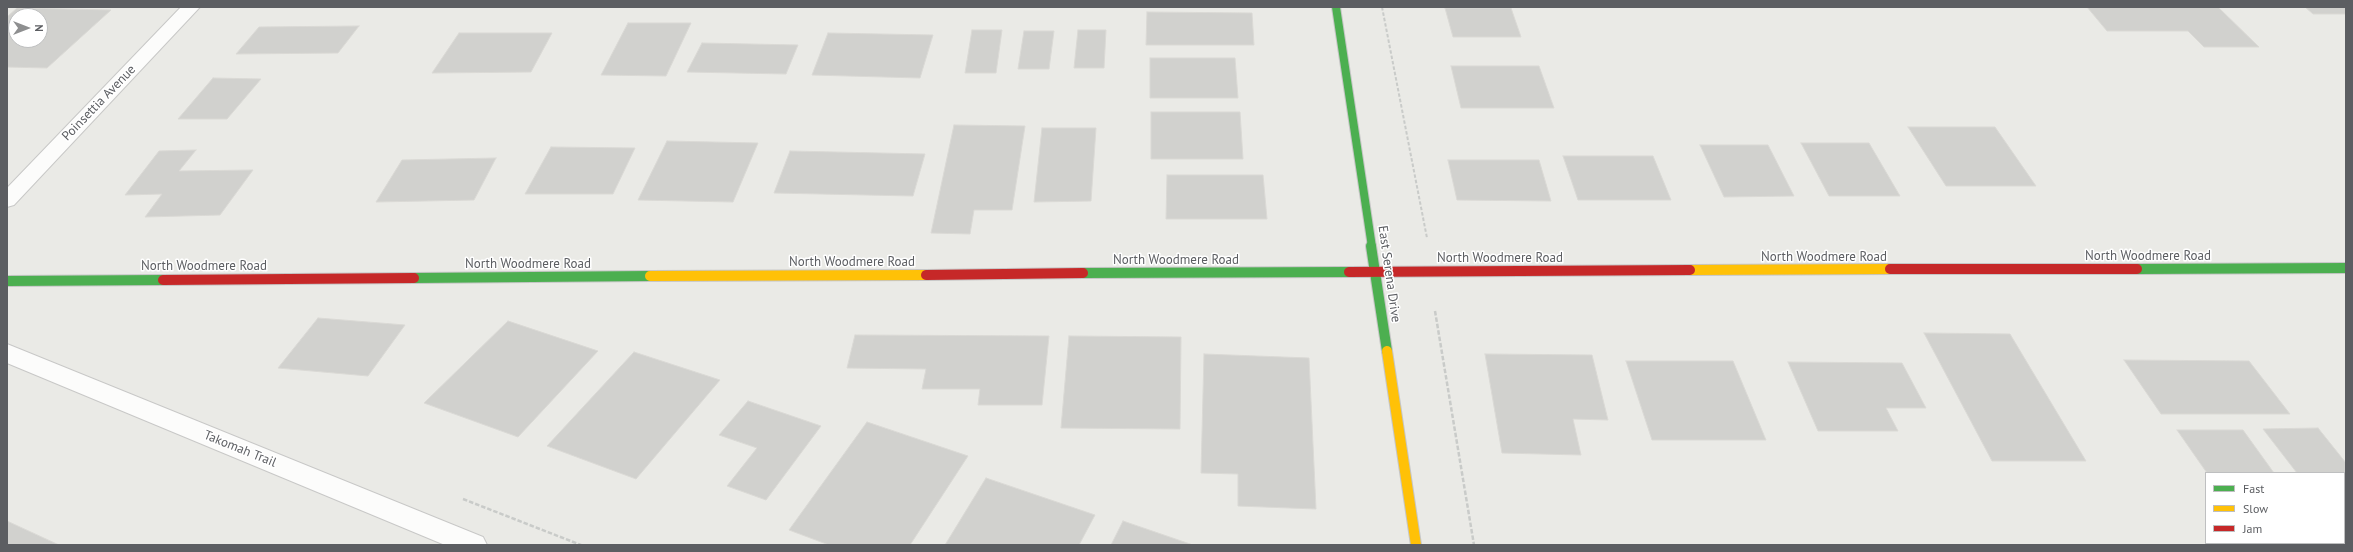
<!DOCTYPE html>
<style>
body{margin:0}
#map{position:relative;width:2353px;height:552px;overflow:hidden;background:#eaeae6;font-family:"PT Sans",sans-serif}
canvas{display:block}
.frame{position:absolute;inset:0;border:8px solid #5c5e62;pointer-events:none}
.legend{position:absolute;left:2205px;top:472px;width:140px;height:72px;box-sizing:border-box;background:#fff;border:1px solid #bebfc0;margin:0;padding:5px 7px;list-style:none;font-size:12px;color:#5c5e62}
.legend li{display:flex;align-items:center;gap:8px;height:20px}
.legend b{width:20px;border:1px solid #bebfc0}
.north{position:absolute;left:8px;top:8px;width:40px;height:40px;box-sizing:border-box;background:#fff;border:1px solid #bebfc0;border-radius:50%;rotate:90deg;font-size:11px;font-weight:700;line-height:16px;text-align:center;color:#5c5e62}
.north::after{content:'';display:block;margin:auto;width:14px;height:18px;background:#8e8f90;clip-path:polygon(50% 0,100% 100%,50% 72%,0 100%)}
</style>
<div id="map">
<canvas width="2353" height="552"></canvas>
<div class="frame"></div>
<ul class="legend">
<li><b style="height:5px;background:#4caf50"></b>Fast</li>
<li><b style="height:5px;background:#ffc107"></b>Slow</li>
<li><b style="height:5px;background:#c62828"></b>Jam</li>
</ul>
<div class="north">N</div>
</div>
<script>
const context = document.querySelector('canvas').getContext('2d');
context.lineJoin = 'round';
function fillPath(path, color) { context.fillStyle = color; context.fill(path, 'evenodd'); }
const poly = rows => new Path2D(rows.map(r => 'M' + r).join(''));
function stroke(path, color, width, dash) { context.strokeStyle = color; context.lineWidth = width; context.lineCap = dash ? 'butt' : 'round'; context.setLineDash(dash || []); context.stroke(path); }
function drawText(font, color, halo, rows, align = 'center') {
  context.font = font + ' "PT Sans",sans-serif'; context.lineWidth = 3; context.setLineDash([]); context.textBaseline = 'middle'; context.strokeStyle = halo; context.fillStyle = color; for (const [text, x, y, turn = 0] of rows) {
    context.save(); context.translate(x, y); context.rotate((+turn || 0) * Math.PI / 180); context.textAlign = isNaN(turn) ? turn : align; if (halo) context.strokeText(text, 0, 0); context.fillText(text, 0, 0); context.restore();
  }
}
const building = poly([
 [2087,7,2218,7,2259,47,2204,47,2188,31,2107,31,2087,7],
 [2305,7,2346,7,2346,14,2313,14,2305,7],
 [17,8,111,10,47,68,7,67,7,17,17,8],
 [16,16,40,16,40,40,16,40,16,16],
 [1445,8,1511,8,1521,37,1453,37,1445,8],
 [1147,12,1252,13,1254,45,1146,45,1147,12],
 [628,23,691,23,666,76,601,75,628,23],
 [359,26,338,53,236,54,259,27,359,26],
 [972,30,1002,30,996,73,965,73,972,30],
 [1078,30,1106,30,1104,68,1074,68,1078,30],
 [1024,31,1054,31,1049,69,1018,69,1024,31],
 [459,33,552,33,531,72,432,73,459,33],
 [828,33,933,35,920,78,812,75,828,33],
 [702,43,798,45,786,74,687,72,702,43],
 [1150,58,1235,58,1238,98,1150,98,1150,58],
 [1451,66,1539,66,1554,108,1461,108,1451,66],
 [213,78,261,79,227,119,178,119,213,78],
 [1151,112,1240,112,1243,159,1151,159,1151,112],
 [954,125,1025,126,1012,210,974,210,970,234,931,233,954,125],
 [1908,127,1995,127,2036,186,1946,186,1908,127],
 [1042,128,1096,128,1091,201,1034,202,1042,128],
 [667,141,758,143,733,202,638,200,667,141],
 [1801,143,1869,143,1900,196,1829,196,1801,143],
 [1700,145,1768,145,1794,196,1724,197,1700,145],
 [551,147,635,148,613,194,525,194,551,147],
 [196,150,179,171,253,170,220,215,145,217,162,194,125,195,159,151,196,150],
 [790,151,925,154,913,196,774,193,790,151],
 [1563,156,1653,156,1671,200,1578,200,1563,156],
 [496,158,474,200,376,202,402,160,496,158],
 [1448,160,1539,160,1551,201,1457,200,1448,160],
 [1167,175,1263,175,1267,219,1166,219,1167,175],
 [318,318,405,325,368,376,278,368,318,318],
 [508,321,598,351,518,437,424,403,508,321],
 [1924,333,2010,334,2086,461,1992,461,1924,333],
 [855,335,1049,336,1042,405,978,405,980,389,922,389,926,369,847,368,855,335],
 [1069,336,1181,337,1180,429,1061,428,1069,336],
 [634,352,720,380,636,479,547,446,634,352],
 [1204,354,1309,358,1316,509,1238,506,1238,474,1201,473,1204,354],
 [1485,354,1592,355,1608,420,1573,419,1581,455,1502,453,1485,354],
 [2124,360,2249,361,2290,414,2161,414,2124,360],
 [1626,361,1733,361,1766,440,1652,440,1626,361],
 [1788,362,1902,363,1926,408,1886,408,1898,431,1818,431,1788,362],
 [748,401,821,426,766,500,727,486,757,448,719,435,748,401],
 [867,422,968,456,910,545,829,545,789,530,867,422],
 [2318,428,2346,463,2346,492,2344,492,2344,473,2297,473,2263,429,2318,428],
 [2177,430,2243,430,2274,473,2207,473,2177,430],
 [986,478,1095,515,1079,545,945,545,986,478],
 [7,521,59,545,7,545,7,521],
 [1123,521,1193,545,1111,545,1123,521]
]);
const pathFar1 = poly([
 [1382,7,1427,238]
]);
const path = poly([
 [1435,311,1474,545],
 [463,499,581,545]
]);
const street = poly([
 [181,7,200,7,14,205,7,207,7,188,181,7],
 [7,344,483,537,487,545,445,545,7,363,7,344]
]);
const fastFar1 = poly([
 [1336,7,1372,247]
]);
const fast = poly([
 [1371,246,1387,351],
 [2137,269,2346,268],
 [1083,273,1349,272],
 [414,278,650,276],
 [7,281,163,280]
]);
const slow = poly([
 [1690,270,1890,269],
 [650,276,926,275],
 [1387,351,1416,545]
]);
const jam = poly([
 [1890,269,2137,269],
 [1349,272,1690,270],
 [926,275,1083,273],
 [163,280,414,278]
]);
const streetNames = [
 ["Poinsettia Avenue",99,103,-46],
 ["North Woodmere Road",2148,256],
 ["North Woodmere Road",1824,257],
 ["North Woodmere Road",1500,258],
 ["North Woodmere Road",1176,260],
 ["North Woodmere Road",852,262],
 ["North Woodmere Road",528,264],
 ["North Woodmere Road",204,266],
 ["East Serena Drive",1389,274,82],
 ["Takomah Trail",240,449,22]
];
fillPath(building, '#d1d1ce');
stroke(building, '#dad9d5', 1);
stroke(street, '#c8c8c7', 2);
stroke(fastFar1, '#c6c6c6', 10);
stroke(fast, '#c6c6c6', 12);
stroke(slow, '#c6c6c6', 12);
stroke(jam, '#c6c6c6', 12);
stroke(pathFar1, '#c9cbc9', 2, [3.5, 2]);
stroke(path, '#c9cbc9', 2.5, [4.5, 2]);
fillPath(street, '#fcfcfb');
stroke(fastFar1, '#4caf50', 8);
stroke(fast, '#4caf50', 10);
stroke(slow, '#ffc107', 10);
stroke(jam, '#c62828', 10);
drawText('13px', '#5c5e62', '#fff', streetNames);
</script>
